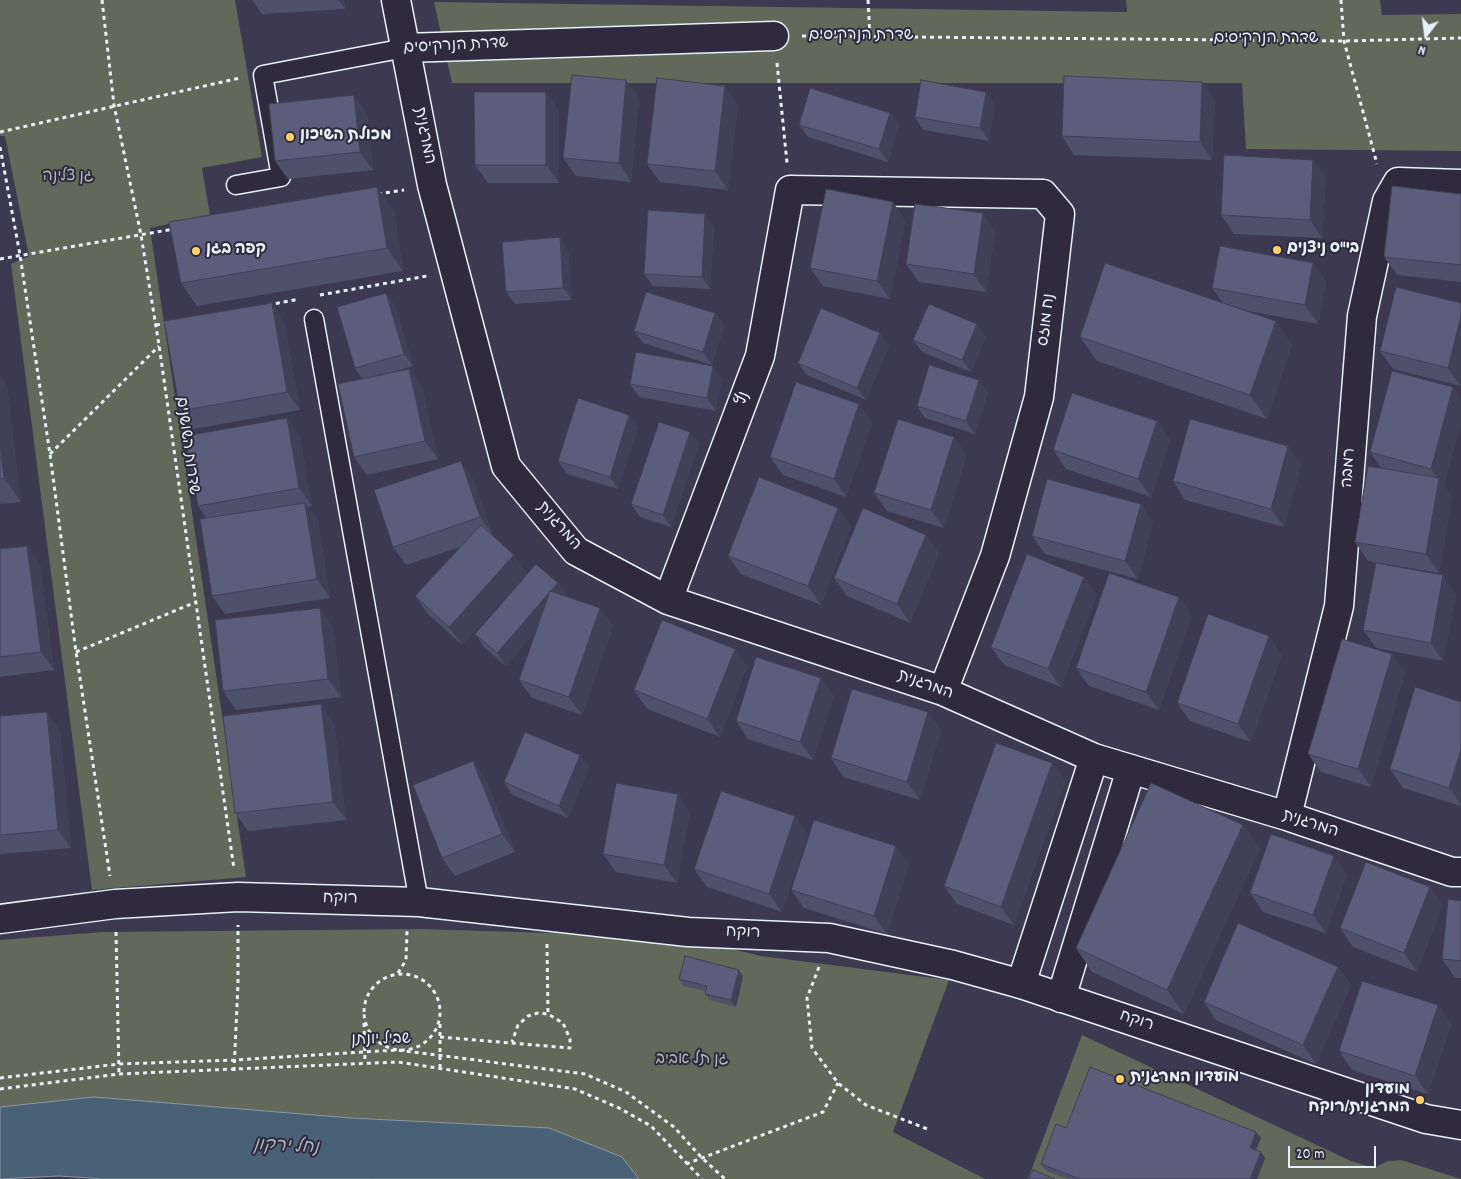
<!DOCTYPE html>
<meta charset="utf-8">
<style>
body{margin:0}
#map{position:relative;width:1461px;height:1179px;overflow:hidden;background:#3c3950;font-family:Dekko,sans-serif}
canvas{display:block}
.north{position:absolute;left:1401px;top:10px;width:50px;height:50px;-webkit-text-stroke:4px #2f2a3d;paint-order:stroke;rotate:195deg;font-size:14px;font-weight:700;line-height:20px;text-align:center;color:#e8f1f8}
.north::after{content:'';display:block;margin:auto;width:18px;height:22px;background:#e8f1f8;clip-path:polygon(50% 0,100% 100%,50% 72%,0 100%)}
.scale{position:absolute;left:1288px;top:1146px;width:88px;height:22px;box-sizing:border-box;border:2px solid #e8f1f8;border-top:0;padding-left:6px;font-size:15px;line-height:18px;white-space:nowrap;color:#e8f1f8;-webkit-text-stroke:4px #2f2a3d;paint-order:stroke}
</style>
<div id="map">
<canvas width="1461" height="1179"></canvas>
<div class="north">N</div>
<div class="scale">20 m</div>
</div>
<script>
const context = document.querySelector('canvas').getContext('2d');
context.lineJoin = 'round';
function fillPath(path, color) { context.fillStyle = color; context.fill(path, 'evenodd'); }
const poly = rows => new Path2D(rows.map(r => 'M' + r).join(''));
function stroke(path, color, width, dash) { context.strokeStyle = color; context.lineWidth = width; context.lineCap = dash ? 'butt' : 'round'; context.setLineDash(dash || []); context.stroke(path); }
function drawText(font, color, halo, rows, align = 'center') {
  context.font = font + ' Dekko,"Playpen Sans Hebrew",sans-serif'; context.lineWidth = 4; context.setLineDash([]); context.textBaseline = 'middle'; context.strokeStyle = halo; context.fillStyle = color; for (const [text, x, y, turn = 0] of rows) {
    context.save(); context.translate(x, y); context.rotate((+turn || 0) * Math.PI / 180); context.textAlign = isNaN(turn) ? turn : align; if (halo) context.strokeText(text, 0, 0); context.fillText(text, 0, 0); context.restore();
  }
}
const green = poly([
 [0,0,235,0,262,157,202,168,210,215,150,228,246,877,92,890,11,264,29,256,5,136,0,136],
 [1126,0,1380,0,1382,15,1461,14,1461,151,1246,149,1242,83,452,83,434,2,1127,12],
 [421,929,682,937,761,956,949,980,893,1132,985,1179,639,1179,622,1157,549,1128,351,1118,94,1097,0,1107,0,940,103,932],
 [1082,1035,1351,1161,1374,1168,1388,1161,1401,1160,1461,1179,1028,1179]
]);
const water = poly([
 [94,1097,351,1118,549,1128,622,1157,639,1179,104,1179,59,1176,0,1179,0,1107,94,1097]
]);
const path = poly([
 [102,0,114,105,141,235,159,345,234,869],
 [868,0,870,37],
 [1341,0,1344,41,1377,164],
 [802,36,1344,41,1461,38],
 [777,63,787,163],
 [0,132,240,78],
 [0,147,20,255,50,454,76,652,110,876],
 [378,194,404,190],
 [0,259,174,229],
 [320,295,427,276],
 [268,305,299,299],
 [156,325,169,323],
 [50,454,159,346],
 [76,652,196,602],
 [116,932,119,1074],
 [547,944,548,1014],
 [819,967,807,998,812,1048,838,1083,866,1105,930,1130],
 [398,973,406,960,407,931],
 '364 1012a38 38 0 1 1 76 0a38 38 0 1 1-76 0Z',
 [364,1023,365,1063],
 [440,1037,570,1048,570,1039,563,1023,548,1014,538,1013,528,1016,518,1025,512,1042],
 [440,1068,440,1020],
 [234,1071,238,984,238,925],
 [0,1078,119,1064,235,1060,397,1050,585,1074,626,1092,674,1127,701,1157,725,1179],
 [0,1089,119,1074,398,1062,575,1089,619,1108,651,1126,702,1179],
 [686,1164,823,1112,838,1083]
]);
const service = poly([
 [236,185,281,177,263,75,405,48],
 [314,319,419,902]
]);
const minor = poly([
 [396,0,432,185,506,466,576,551,668,600,943,691,1094,758,1287,816,1452,872,1461,872],
 [405,48,774,36],
 [668,600,760,356,790,190,1043,194,1060,214,1039,397,995,556,943,691],
 [1287,816,1339,606,1362,316,1387,201,1398,182,1461,184],
 [1021,984,1094,758],
 [1061,998,1131,769]
]);
const tertiary = poly([
 [0,919,115,904,238,897,419,902,688,932,829,938,953,965,1021,984,1426,1119,1461,1125]
]);
const wall = poly([
 [252,0,344,0,345,9,262,14],
 [626,80,639,99,631,182,576,176,563,158],
 [1202,82,1215,100,1212,160,1074,155,1062,136],
 [546,92,559,110,559,183,488,183,475,165],
 [995,104,989,141,923,130,915,117],
 [738,105,728,190,660,182,647,164],
 [367,113,373,170,288,179,275,161],
 [890,113,899,125,888,162,808,137,799,125],
 [1313,160,1326,178,1322,238,1234,234,1221,215],
 [377,187,394,211,403,271,197,306,181,283],
 [1461,194,1461,282,1397,275,1384,257],
 [893,202,905,221,890,299,823,286,810,268],
 [714,226,710,289,653,286,644,274],
 [995,232,986,292,919,282,906,264],
 [568,250,572,300,515,304,506,292],
 [1313,263,1326,282,1318,324,1243,310,1276,321,1292,345,1267,419,1097,361,1080,337,1223,303,1212,288],
 [1461,303,1461,386,1393,369,1380,351],
 [395,305,413,366,389,373,409,369,422,387,438,459,367,475,354,457,362,379,355,368],
 [715,313,724,326,712,365,643,343,634,331],
 [284,321,300,410,193,429,180,411],
 [880,333,889,346,866,400,807,375,798,363],
 [986,337,971,372,922,352,913,340],
 [0,377,7,387,21,502,0,504],
 [722,378,716,411,639,397,630,384],
 [979,380,988,393,975,434,925,418,917,406],
 [1453,387,1461,399,1461,422,1444,485,1452,497,1439,573,1368,561,1355,542,1381,468,1370,452],
 [859,404,872,423,846,497,783,475,770,457],
 [629,415,638,427,618,489,567,474,558,461],
 [1157,421,1170,440,1151,497,1066,469,1053,450],
 [690,432,699,444,671,527,640,517,631,504],
 [300,436,312,506,308,507,318,521,330,598,225,614,212,596,206,518,198,506],
 [1288,446,1301,465,1284,527,1185,500,1173,481],
 [967,455,944,528,887,511,874,493],
 [473,479,493,536,527,573,462,645,428,614,415,596,460,547,406,565,393,547],
 [1141,504,1153,522,1138,579,1045,554,1032,536],
 [838,508,851,526,821,605,741,574,728,556],
 [0,549,40,564,54,670,0,677],
 [939,553,910,623,847,596,834,578],
 [1084,577,1097,595,1061,687,1004,665,991,647],
 [558,583,567,596,566,596,600,608,613,626,582,715,532,698,519,680,536,630,506,666,484,647,475,634],
 [1456,594,1443,661,1376,648,1363,630],
 [1179,597,1192,616,1159,710,1089,686,1076,668],
 [333,626,341,697,236,710,223,691],
 [735,649,747,667,720,737,647,709,634,690],
 [1392,654,1405,673,1371,787,1321,772,1308,754],
 [1282,655,1251,742,1190,721,1177,703],
 [834,696,813,760,748,739,736,721],
 [1461,702,1461,806,1403,788,1390,769],
 [47,712,60,730,71,848,0,854,0,716],
 [928,712,941,730,920,800,843,777,831,758],
 [334,723,346,820,248,831,235,813],
 [580,755,589,768,568,818,512,795,504,782],
 [1052,763,1065,782,1014,925,957,904,944,886],
 [486,780,515,852,455,876,442,858],
 [690,812,677,883,616,872,603,854],
 [808,834,782,912,707,887,694,869],
 [1260,848,1184,1014,1092,972,1076,948],
 [909,864,887,934,804,908,791,890],
 [1347,874,1326,933,1263,912,1250,893],
 [1461,901,1461,978,1455,978,1442,959],
 [1443,905,1417,972,1353,947,1340,928],
 [1338,967,1351,985,1316,1064,1216,1020,1204,1002],
 [743,976,736,1007,710,1000,705,994,706,991,683,986,679,979],
 [1438,1005,1451,1024,1428,1094,1352,1070,1339,1051],
 [1066,1128,1256,1132,1261,1138,1256,1150,1265,1158,1257,1179,1068,1179,1045,1170,1041,1164]
]);
const shadedWall = poly([
 [338,0,344,0,345,9],
 [626,80,639,99,631,182,619,163],
 [1202,82,1215,100,1212,160,1200,142],
 [725,86,738,105,728,190,715,171],
 [546,92,559,110,559,183,546,165],
 [986,92,995,104,989,141,980,128],
 [354,95,367,113,373,170,360,152],
 [890,113,899,125,888,162,879,149],
 [1313,160,1326,178,1322,238,1310,220],
 [377,187,394,211,403,271,387,248],
 [893,202,905,221,890,299,877,281],
 [983,213,995,232,986,292,974,274],
 [705,214,714,226,710,289,702,277],
 [560,237,568,250,572,300,563,288],
 [1313,263,1326,282,1318,324,1305,305],
 [386,293,395,305,413,366,404,354],
 [272,303,284,321,300,410,287,392],
 [715,313,724,326,712,365,703,352],
 [1461,316,1461,386,1448,368],
 [1276,321,1292,345,1267,419,1250,395],
 [977,324,986,337,971,372,962,360],
 [880,333,889,346,866,400,857,388],
 [713,366,722,378,716,411,707,398],
 [409,369,422,387,438,459,425,441],
 [0,377,7,387,21,502,4,478,0,442],
 [979,380,988,393,975,434,966,421],
 [1453,387,1461,399,1461,422,1444,485,1452,497,1439,573,1426,554,1439,480,1431,469],
 [859,404,872,423,846,497,834,479],
 [629,415,638,427,618,489,610,477],
 [287,418,300,436,312,506,299,488],
 [1157,421,1170,440,1151,497,1138,479],
 [690,432,699,444,671,527,663,515],
 [954,437,967,455,944,528,931,510],
 [1288,446,1301,465,1284,527,1271,509],
 [461,461,473,479,493,536,480,517],
 [305,503,318,521,330,598,317,579],
 [1141,504,1153,522,1138,579,1125,561],
 [838,508,851,526,821,605,808,586],
 [926,535,939,553,910,623,897,604],
 [27,546,40,564,54,670,41,652],
 [514,555,527,573,462,645,449,627],
 [1443,575,1456,594,1443,661,1431,643],
 [1084,577,1097,595,1061,687,1048,669],
 [558,583,567,596,506,666,497,653],
 [1179,597,1192,616,1159,710,1146,692],
 [320,608,333,626,341,697,328,679],
 [600,608,613,626,582,715,569,697],
 [1269,636,1282,655,1251,742,1238,724],
 [735,649,747,667,720,737,707,719],
 [1392,654,1405,673,1371,787,1358,769],
 [821,678,834,696,813,760,800,742],
 [321,704,334,723,346,820,333,802],
 [47,712,60,730,71,848,58,830],
 [928,712,941,730,920,800,907,782],
 [1461,750,1461,805,1449,788],
 [580,755,589,768,568,818,559,806],
 [473,761,486,780,515,852,502,834],
 [1052,763,1065,782,1014,925,1001,907],
 [678,794,690,812,677,883,664,865],
 [795,816,808,834,782,912,769,894],
 [1243,825,1260,848,1184,1014,1167,990],
 [896,846,909,864,887,934,874,916],
 [1334,856,1347,874,1326,933,1313,915],
 [1430,887,1443,905,1417,972,1404,953],
 [1338,967,1351,985,1316,1064,1303,1045],
 [739,970,743,976,736,1007,731,1000],
 [1438,1005,1451,1024,1428,1094,1415,1076],
 [1256,1132,1261,1138,1254,1154,1250,1148],
 [1261,1152,1265,1158,1257,1179,1250,1179]
]);
const building = poly([
 [572,75,626,80,619,163,563,158,572,75],
 [1064,76,1202,82,1200,142,1062,136,1064,76],
 [657,78,725,86,715,171,647,164,657,78],
 [921,80,986,92,980,128,915,117,921,80],
 [810,88,890,113,879,149,799,125,810,88],
 [474,92,546,92,546,165,475,165,474,92],
 [354,95,360,152,275,161,269,104,354,95],
 [1224,155,1313,160,1310,220,1221,215,1224,155],
 [1392,186,1461,194,1461,265,1384,257,1392,186],
 [377,187,387,248,181,283,169,222,377,187],
 [826,189,893,202,877,281,810,268,826,189],
 [915,204,983,213,974,274,906,264,915,204],
 [648,210,705,214,702,277,644,274,648,210],
 [560,237,563,288,506,292,502,242,560,237],
 [1220,246,1313,263,1305,305,1212,288,1220,246],
 [1105,263,1276,321,1250,395,1080,337,1105,263],
 [1396,287,1461,303,1461,316,1448,368,1380,351,1396,287],
 [646,292,715,313,703,352,634,331,646,292],
 [386,293,404,354,355,368,337,307,386,293],
 [272,303,287,392,180,411,164,321,272,303],
 [929,304,977,324,962,360,913,340,929,304],
 [821,308,880,333,857,388,798,363,821,308],
 [636,352,713,366,707,398,630,384,636,352],
 [929,365,979,380,966,421,917,406,929,365],
 [409,369,425,441,354,457,338,384,409,369],
 [1392,371,1453,387,1431,469,1370,452,1392,371],
 [796,382,859,404,834,479,770,457,796,382],
 [1072,393,1157,421,1138,479,1053,450,1072,393],
 [578,398,629,415,610,477,558,461,578,398],
 [287,418,299,488,198,506,185,436,287,418],
 [898,419,954,437,931,510,874,493,898,419],
 [1190,419,1288,446,1271,509,1173,481,1190,419],
 [659,422,690,432,663,515,631,504,659,422],
 [0,442,4,478,0,479,0,442],
 [461,461,480,517,393,547,374,490,461,461],
 [1368,466,1439,478,1426,554,1355,542,1368,466],
 [759,477,838,508,808,586,728,556,759,477],
 [1047,479,1141,504,1125,561,1032,536,1047,479],
 [305,503,317,579,212,596,200,519,305,503],
 [863,508,926,535,897,604,834,578,863,508],
 [481,525,514,555,449,627,415,596,481,525],
 [27,546,41,652,0,657,0,549,27,546],
 [1027,554,1084,577,1048,669,991,647,1027,554],
 [1376,563,1443,575,1431,643,1363,630,1376,563],
 [536,564,558,583,551,591,550,591,549,593,497,653,475,634,536,564],
 [1109,573,1179,597,1146,692,1076,668,1109,573],
 [550,591,600,608,569,697,519,680,550,591],
 [320,608,328,679,223,691,215,620,320,608],
 [1208,614,1269,636,1238,724,1177,703,1208,614],
 [662,620,735,649,707,719,634,690,662,620],
 [1342,639,1392,654,1358,769,1308,754,1342,639],
 [756,657,821,678,800,742,736,721,756,657],
 [1415,687,1461,702,1461,750,1449,788,1390,769,1415,687],
 [852,689,928,712,907,782,831,758,852,689],
 [321,704,333,802,235,813,223,716,321,704],
 [47,712,58,830,0,835,0,716,47,712],
 [525,732,580,755,559,806,504,782,525,732],
 [996,743,1052,763,1001,907,944,886,996,743],
 [473,761,502,834,442,858,413,785,473,761],
 [616,783,678,794,664,865,603,854,616,783],
 [1151,783,1243,825,1167,990,1076,948,1151,783],
 [721,791,795,816,769,894,694,869,721,791],
 [814,820,896,846,874,916,791,890,814,820],
 [1271,834,1334,856,1313,915,1250,893,1271,834],
 [1366,862,1430,887,1404,953,1340,928,1366,862],
 [1448,899,1461,901,1461,961,1442,959,1448,899],
 [1238,923,1338,967,1303,1045,1204,1002,1238,923],
 [685,956,739,970,731,1000,705,994,707,986,679,979,685,956],
 [1362,981,1438,1005,1415,1076,1339,1051,1362,981],
 [1090,1067,1256,1132,1250,1148,1261,1152,1250,1179,1080,1179,1041,1164,1056,1124,1066,1128,1090,1067],
 [1033,1170,1055,1179,1029,1179,1033,1170]
]);
const markers = [
 [290,137,5,"#ffd166"],
 [1277,250,5,"#ffd166"],
 [196,251,5,"#ffd166"],
 [1120,1079,5,"#ffd166"],
 [1420,1100,5,"#ffd166"]
];
const streetNames = [
 ["שדרת הנרקיסים",861,37],
 ["שדרת הנרקיסים",1266,40],
 ["שדרת הנרקיסים",456,47,-3],
 ["המרגנית",423,136,79],
 ["נח מוזס",1048,320,-83],
 ["נץ",744,399,-69],
 ["שדרות השושנים",186,446,82],
 ["רמבה",1350,468,-86],
 ["המרגנית",558,527,49],
 ["המרגנית",925,686,20],
 ["המרגנית",1310,825,18],
 ["רוקח",340,900,1],
 ["רוקח",743,934,2],
 ["רוקח",1136,1022,18],
 ["שביל יונתן",381,1041,-1]
];
const poiNames = [
 ["מכולת השיכון",300,137],
 ["בי\"ס ניצנים",1287,250],
 ["קפה בגן",206,251],
 ["מועדון המרגנית",1130,1079],
 ["מועדון",1410,1091,"right"],
 ["המרגנית/רוקח",1410,1109,"right"]
];
const parkNames = [
 ["גן צלינה",68,178],
 ["גן תל אביב",692,1061]
];
const waterNames = [
 ["נחל ירקון",286,1148,3]
];
fillPath(green, '#62685a');
fillPath(water, '#4a6175');
stroke(water, '#899ba9', 1);
stroke(service, '#e8f1f8', 21);
stroke(minor, '#e8f1f8', 31);
stroke(tertiary, '#e8f1f8', 31);
stroke(path, '#e8f1f8', 3, [4, 4]);
stroke(service, '#2f2a3d', 18);
stroke(minor, '#2f2a3d', 28);
stroke(tertiary, '#2f2a3d', 28);
fillPath(wall, '#4f506a');
fillPath(shadedWall, '#404156');
fillPath(building, '#5c5d7b');
stroke(building, '#404156', 1);
for (const [x, y, r, color] of markers) { const dot = new Path2D(); dot.arc(x, y, r, 0, 2 * Math.PI); context.fillStyle = color; context.fill(dot); stroke(dot, '#2f2a3d', 2); }
drawText('16px', '#e8f1f8', '#2f2a3d', streetNames);
drawText('bold 16px', '#e8f1f8', '#2f2a3d', poiNames, 'left');
drawText('16px', '#b2bab9', '#2f2a3d', parkNames);
drawText('italic 18px', '#a9b7c4', '#2f2a3d', waterNames);
</script>
